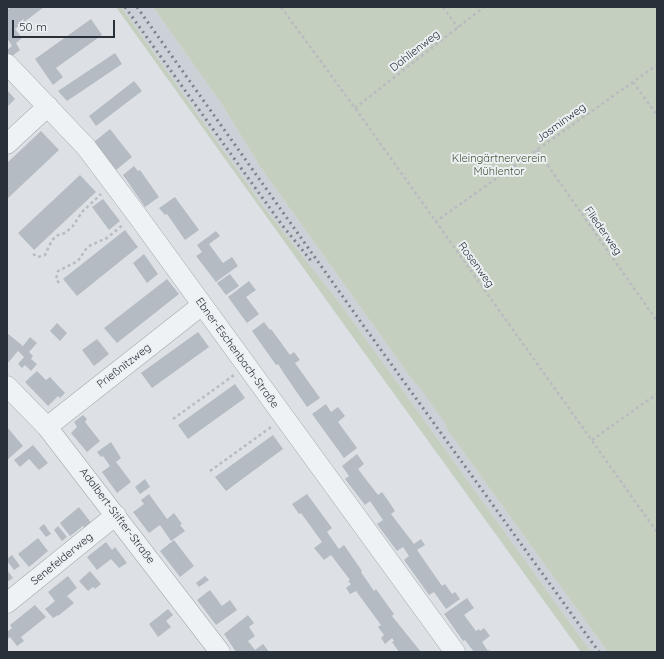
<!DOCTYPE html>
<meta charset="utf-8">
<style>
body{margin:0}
#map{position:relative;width:664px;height:659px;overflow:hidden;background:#dde1e5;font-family:Quicksand,sans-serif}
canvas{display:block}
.frame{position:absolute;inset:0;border:8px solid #28313a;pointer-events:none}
.scale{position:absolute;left:12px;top:20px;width:103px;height:18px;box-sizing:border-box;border:2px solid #28313a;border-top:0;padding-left:5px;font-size:12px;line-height:14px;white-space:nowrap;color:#28313a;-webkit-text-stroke:3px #ecf0f3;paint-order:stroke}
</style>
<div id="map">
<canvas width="664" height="659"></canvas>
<div class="frame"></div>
<div class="scale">50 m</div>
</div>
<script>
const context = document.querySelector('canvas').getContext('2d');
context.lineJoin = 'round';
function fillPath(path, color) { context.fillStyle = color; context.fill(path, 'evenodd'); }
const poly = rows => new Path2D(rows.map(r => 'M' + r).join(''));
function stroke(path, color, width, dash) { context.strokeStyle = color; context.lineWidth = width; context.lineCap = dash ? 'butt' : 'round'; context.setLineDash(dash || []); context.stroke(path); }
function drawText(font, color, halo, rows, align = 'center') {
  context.font = font + ' Quicksand,sans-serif'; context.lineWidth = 4; context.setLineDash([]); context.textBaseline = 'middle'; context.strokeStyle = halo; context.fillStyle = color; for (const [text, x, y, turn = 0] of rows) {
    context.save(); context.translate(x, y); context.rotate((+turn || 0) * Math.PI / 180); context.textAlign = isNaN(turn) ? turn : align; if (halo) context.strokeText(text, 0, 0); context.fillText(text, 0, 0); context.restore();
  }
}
const built = poly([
 [121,7,153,7,223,106,261,168,416,385,417,384,448,426,446,428,608,652,591,652,342,306,263,206]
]);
const green = poly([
 [116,7,121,7,263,206,342,306,591,652,581,652,355,340],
 [153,7,657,7,657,652,608,652,446,428,447,426,417,384,416,385,261,168,223,106]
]);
const building = poly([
 [11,7,44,7,15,29,22,38,16,43,20,50,11,57,7,51,7,50,12,46,7,38,7,10],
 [91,19,102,35,56,68,63,77,53,85,35,59],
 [115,53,122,64,67,101,58,91],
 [134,81,142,91,96,126,89,116],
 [7,90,15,99,7,107],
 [110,129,132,157,116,170,94,142],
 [41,131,59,150,7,199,7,163],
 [134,166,138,171,140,170,159,197,145,207,123,175],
 [80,175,96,192,34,250,18,233],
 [175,197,199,230,185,240,167,214,165,215,159,208],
 [103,199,120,221,109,230,92,207],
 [125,230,138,247,77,296,63,279],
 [216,231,220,236,209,244,223,263,232,257,238,266,216,282,196,256,202,252,197,245],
 [144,254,158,274,147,283,133,263],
 [230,274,239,286,226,295,217,283],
 [167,279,179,294,117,343,104,328],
 [249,281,256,290,246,297,259,314,247,323,228,297],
 [264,322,270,330,271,329,290,355,294,352,300,360,295,363,320,398,307,407,283,372,278,364,276,365,252,331],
 [57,323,67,333,60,341,50,331],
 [198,332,209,347,152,388,141,373],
 [7,333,23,346,30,337,37,343,29,352,33,356,31,359,37,364,31,371,25,365,22,368,18,364,24,357,18,351,7,364],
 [97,339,109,354,94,366,82,350],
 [37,371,46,380,50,377,65,393,60,398,58,396,48,406,25,382],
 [235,384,245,398,188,439,178,425],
 [326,404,331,412,338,407,345,416,338,422,357,448,344,458,312,414],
 [83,415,87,419,85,422,100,441,87,452,71,433,77,427,74,422],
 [7,427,23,446,7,460],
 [273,435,283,449,226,491,215,477],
 [111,442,121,458,116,462,131,482,117,493,102,472,110,466,103,456,101,457,97,452],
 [33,445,48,463,39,470,29,459,20,467,14,460],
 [357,454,364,464,358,469,378,495,382,492,389,502,395,511,391,514,414,544,421,539,425,545,417,550,442,586,445,584,452,594,455,592,460,599,446,609,434,592,429,595,404,560,409,556,403,547,397,551,377,524,383,520,370,501,365,505,345,479,349,476,342,466],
 [145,479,150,487,140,494,135,487],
 [149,494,167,519,174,513,182,524,180,525,185,531,171,541,160,525,149,533,133,512,144,504,141,500],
 [307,494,332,528,327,532,339,549,344,545,362,571,361,572,374,591,376,589,394,614,392,616,421,652,399,652,392,642,394,641,392,638,385,644,381,638,384,635,378,627,381,625,356,591,350,594,346,588,351,584,348,581,350,580,331,555,324,560,314,548,322,542,301,513,299,514,292,504],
 [79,507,92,524,86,529,83,526,70,536,60,523],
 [44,524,51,534,46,537,39,528],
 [58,526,67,537,62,541,54,530],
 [38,538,48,551,29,567,18,554],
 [174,540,194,566,180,577,160,551],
 [106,542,112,550,115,547,127,563,119,568,111,559,97,570,87,557],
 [12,555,20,566,14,570,7,561,7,559],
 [7,570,13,578,7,582],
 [90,571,101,584,95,589,93,587,88,591,79,581],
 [68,576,77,588,67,596,74,603,58,616,58,615,53,618,45,609,55,601,48,592],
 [205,576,209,580,199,587,196,583],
 [210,590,222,606,230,600,237,610,216,625,197,600],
 [467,598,474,608,464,615,476,631,479,629,480,631,484,628,490,636,482,642,488,651,489,650,491,652,474,652,465,640,463,641,444,614],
 [35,605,46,617,21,637,24,641,17,646,10,637,7,639,7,632,12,628,10,625],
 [168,609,173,615,166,621,171,627,158,637,149,624],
 [248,615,254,623,249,627,255,636,248,641,255,650,263,644,269,652,236,652,224,634]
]);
const path = poly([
 [281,7,355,108,657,532],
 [443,7,458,28],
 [633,82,657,115],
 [355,108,484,7],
 [537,150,657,321],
 [435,222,657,65],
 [33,254,38,257,45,255,52,240,58,235,65,233,73,226,82,212,101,194],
 [59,283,56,279,58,271,78,261,86,249,91,245,107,238,124,224],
 [173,419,234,375],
 [592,440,657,394],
 [210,471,271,427]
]);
const minor = poly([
 [7,64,86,147,137,215,455,652],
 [7,144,48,106],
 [7,386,47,427,220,652],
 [47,427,202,305],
 [7,603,116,515]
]);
const rail = poly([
 [125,7,282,225,312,262],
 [137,7,363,325,599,652]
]);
const streetNames = [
 ["Dahlienweg",415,51,-38],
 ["Jasminweg",561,123,-36],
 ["Fliederweg",603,231,55],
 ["Rosenweg",476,265,54],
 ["Ebner-Eschenbach-Straße",237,353,54],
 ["Prießnitzweg",124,366,-38],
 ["Adalbert-Stifter-Straße",117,516,53],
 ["Senefelderweg",62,559,-39]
];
const parkNames = [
 ["Kleingärtnerverein",499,159],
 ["Mühlentor",499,172]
];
fillPath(built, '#cbd1d6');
fillPath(green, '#c5cfbf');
fillPath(building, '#b5bbc2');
stroke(minor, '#a3a9ae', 21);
stroke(path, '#b7bcc0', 2.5, [3, 3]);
stroke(minor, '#eff2f4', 20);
stroke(rail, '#78838d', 3, [2, 4]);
drawText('11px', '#28313a', '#ecf0f3', streetNames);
drawText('11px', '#405537', '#ecf0f3', parkNames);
</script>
